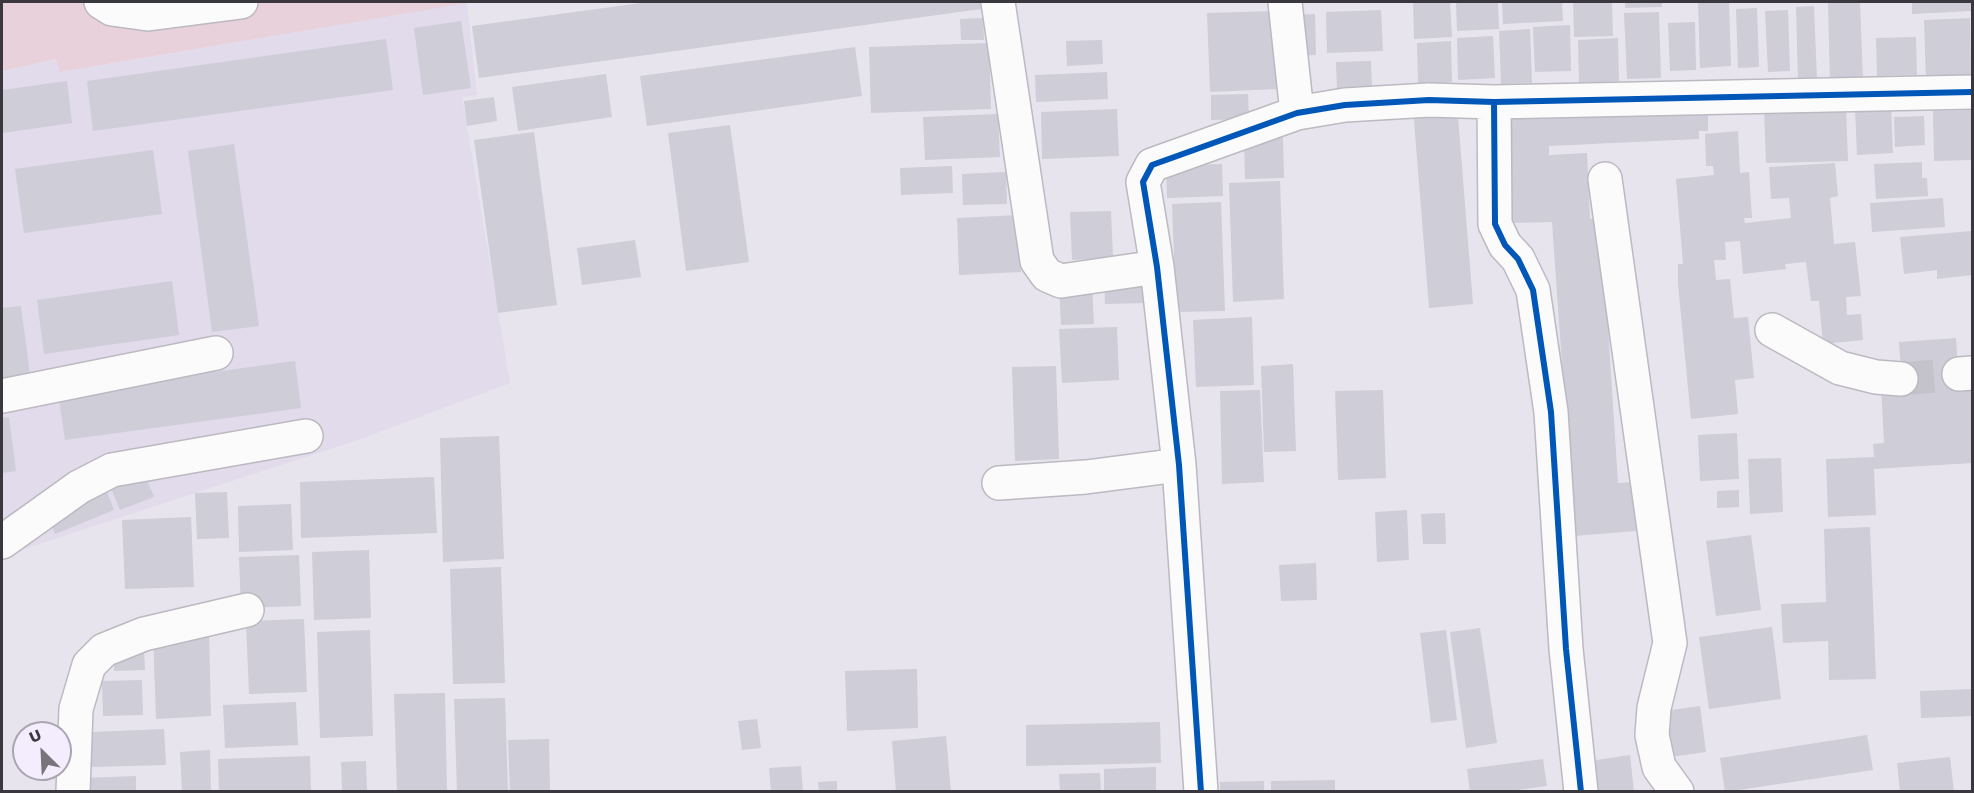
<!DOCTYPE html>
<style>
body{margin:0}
#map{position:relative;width:1974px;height:793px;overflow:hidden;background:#e7e4ed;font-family:"Work Sans",sans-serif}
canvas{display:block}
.frame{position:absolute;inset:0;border:3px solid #3a383e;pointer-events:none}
.north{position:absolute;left:12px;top:721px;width:60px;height:60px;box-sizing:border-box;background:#f3edfe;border:2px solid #a9a5b1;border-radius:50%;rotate:336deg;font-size:16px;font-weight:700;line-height:24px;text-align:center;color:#3a383e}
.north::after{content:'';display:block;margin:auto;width:21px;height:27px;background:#77747b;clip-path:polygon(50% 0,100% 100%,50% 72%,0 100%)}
</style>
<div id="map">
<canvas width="1974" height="793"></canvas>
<div class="frame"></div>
<div class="north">U</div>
</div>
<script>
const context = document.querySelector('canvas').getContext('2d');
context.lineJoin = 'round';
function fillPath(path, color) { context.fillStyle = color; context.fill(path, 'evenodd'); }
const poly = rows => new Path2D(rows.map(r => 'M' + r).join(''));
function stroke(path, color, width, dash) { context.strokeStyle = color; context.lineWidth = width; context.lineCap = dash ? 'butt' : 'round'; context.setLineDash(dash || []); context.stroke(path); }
const built = poly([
 [467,3,477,95,462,97,510,383,361,439,2,556,2,71,57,59,61,72]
]);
const green = poly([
 [2,2,474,2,60,72,56,59,2,71]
]);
const building = poly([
 [648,2,980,2,981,9,479,78,472,26],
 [1413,2,1450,2,1452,37,1414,39],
 [1456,2,1498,2,1499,29,1457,31],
 [1502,2,1562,2,1563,21,1503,24],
 [1573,2,1612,2,1613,36,1574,37],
 [1625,2,1662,2,1662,7,1625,8],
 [1698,2,1729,2,1731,66,1700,68],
 [1828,2,1860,2,1863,80,1830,82],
 [1912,2,1972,2,1972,11,1912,14],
 [1814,6,1817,79,1798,80,1796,7],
 [1757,8,1759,67,1738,68,1736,9],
 [1381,10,1383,51,1327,53,1326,12],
 [1788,10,1790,71,1768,72,1765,11],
 [1275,11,1278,89,1210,92,1207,13],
 [1659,12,1661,78,1627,79,1624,13],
 [1315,14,1316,55,1293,56,1291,15],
 [983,18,984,40,961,40,960,19],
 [1970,18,1971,82,1926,83,1924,20],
 [461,21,471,88,423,95,414,28],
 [1695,22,1696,70,1670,71,1668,23],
 [1570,25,1571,71,1535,72,1533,27],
 [1530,29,1532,83,1501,84,1499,31],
 [1493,36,1495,78,1458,80,1457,38],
 [1916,37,1917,75,1877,76,1876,38],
 [1618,38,1619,81,1579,84,1578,40],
 [386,39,393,90,93,131,87,81],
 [1102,40,1103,64,1067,66,1066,41],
 [1451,41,1452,82,1418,84,1417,43],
 [989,43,991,109,871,113,869,47],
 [855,47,862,96,647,126,640,76],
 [1371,61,1372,89,1337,90,1336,62],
 [1107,72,1108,99,1036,102,1035,75],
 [606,74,612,117,518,131,512,87],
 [67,81,72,123,2,133,2,90],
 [1248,94,1249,119,1211,120,1211,95],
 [494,97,497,121,467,126,464,101],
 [1457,104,1473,304,1429,308,1413,108],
 [1503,104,1708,114,1708,131,1699,131,1699,139,1549,146,1549,155,1587,153,1590,219,1601,219,1618,483,1633,482,1636,531,1574,536,1552,222,1507,223],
 [1846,105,1848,161,1766,163,1764,108],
 [1891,107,1893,153,1857,155,1855,108],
 [1117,109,1119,156,1042,159,1041,112],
 [1972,110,1972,160,1934,161,1933,111],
 [998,114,1000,157,925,160,923,117],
 [1924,116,1925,145,1895,147,1894,117],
 [730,125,749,262,686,271,668,133],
 [1738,131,1740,173,1749,172,1752,218,1744,218,1745,223,1791,218,1789,198,1771,199,1769,167,1835,163,1838,196,1830,198,1834,244,1855,242,1861,296,1846,297,1847,315,1861,314,1863,340,1823,344,1819,301,1811,301,1806,262,1785,264,1786,269,1743,274,1740,241,1725,242,1726,260,1714,260,1716,280,1730,279,1734,318,1748,317,1754,378,1735,380,1738,414,1691,419,1678,284,1678,264,1683,264,1676,179,1714,175,1713,166,1706,166,1705,134],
 [534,132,557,305,498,313,474,140],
 [1283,137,1284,178,1245,179,1244,138],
 [234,144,259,326,212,332,188,151],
 [153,150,162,214,24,233,15,169],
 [1922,162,1922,178,1927,178,1928,196,1876,199,1874,164],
 [1222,164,1223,196,1167,198,1166,166],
 [952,166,953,193,901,195,900,168],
 [1006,172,1007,204,963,205,962,174],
 [1280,181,1284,299,1233,302,1229,183],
 [1943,198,1945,227,1872,232,1870,203],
 [1221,202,1225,311,1176,312,1172,204],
 [1111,211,1113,258,1072,260,1070,212],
 [1019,215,1021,272,959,275,957,218],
 [1972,231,1972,275,1937,279,1937,270,1904,274,1900,237],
 [635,240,641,277,582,285,577,248],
 [1146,277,1147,303,1105,304,1104,278],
 [172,281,179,335,44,354,37,300],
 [1092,282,1094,324,1061,325,1059,284],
 [21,306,30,375,2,379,2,308],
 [1252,317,1254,385,1196,387,1193,320],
 [1117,327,1119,380,1062,383,1059,329],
 [1956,338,1959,382,1972,381,1972,463,1874,469,1876,515,1828,517,1826,459,1874,457,1873,444,1884,443,1881,387,1902,385,1899,342],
 [295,361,301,408,65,440,58,393],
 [1293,364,1296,451,1264,452,1261,366],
 [1056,366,1059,459,1015,461,1012,367],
 [1260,390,1264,482,1222,484,1220,391],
 [1383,390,1386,478,1338,480,1335,391],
 [9,417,16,471,2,473,2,418],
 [1737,433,1739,479,1700,481,1698,435],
 [499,436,504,559,443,562,440,438],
 [1781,458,1783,512,1750,514,1748,459],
 [142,468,154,497,120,510,108,481],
 [434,477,437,533,301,538,300,482],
 [1739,490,1739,507,1717,508,1717,491],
 [107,492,114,510,55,534,48,516],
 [227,492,229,538,197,539,195,493],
 [291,504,293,550,239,552,238,506],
 [1407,510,1409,560,1377,562,1375,512],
 [1445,513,1446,544,1423,544,1421,514],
 [191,517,194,587,125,589,122,520],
 [1870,527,1876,679,1829,680,1828,641,1783,643,1781,604,1826,602,1824,529],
 [1751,535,1761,610,1716,616,1706,541],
 [369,550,371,618,314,620,312,552],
 [299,555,301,606,241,608,239,557],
 [1316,563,1317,600,1281,601,1279,565],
 [501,567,505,683,453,684,450,569],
 [304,619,307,692,249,694,246,621],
 [1772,627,1781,699,1709,709,1699,637],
 [1480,628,1497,743,1466,748,1450,632],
 [370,630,373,736,320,738,317,632],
 [1446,630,1457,720,1431,723,1420,633],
 [209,632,211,716,156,719,153,634],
 [114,648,144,648,145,670,114,671],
 [917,669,918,728,847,731,845,671],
 [142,680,143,715,103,716,102,681],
 [1972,689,1972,716,1921,718,1920,691],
 [445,693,447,792,397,792,394,694],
 [505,698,508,792,457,792,454,699],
 [296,702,298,745,225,748,223,705],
 [1700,706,1706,752,1663,758,1657,712],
 [757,719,761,748,742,750,738,721],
 [1160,722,1161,763,1026,766,1026,725],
 [164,729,166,765,92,767,92,732],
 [1867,735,1873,770,1725,792,1720,758],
 [946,736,951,792,896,792,892,741],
 [549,739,550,792,510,792,508,740],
 [210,750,211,792,182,792,180,752],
 [1630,755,1634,792,1594,792,1590,761],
 [310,756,311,792,219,792,218,759],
 [1950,757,1954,792,1900,792,1897,763],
 [1543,759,1547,786,1504,792,1470,792,1467,769],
 [366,761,367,792,342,792,341,762],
 [801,766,803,792,771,792,769,768],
 [1156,767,1156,792,1104,792,1104,769],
 [1100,773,1101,792,1060,792,1059,774],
 [136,776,136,792,86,792,85,778],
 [1335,780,1335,792,1271,792,1271,781],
 [837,781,837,792,819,792,818,782],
 [1264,781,1264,792,1220,792,1220,782]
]);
const minorTunnel = poly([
 [1901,379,1959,374]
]);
const minor = poly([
 [101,2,112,9,148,14,241,2],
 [998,2,1037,261,1047,275,1061,281,1157,267],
 [1285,2,1297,113],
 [1494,102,1495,224,1505,245,1518,259,1533,290,1551,412,1566,649,1581,792],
 [1605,179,1670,643,1654,708,1652,735,1659,767,1677,792],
 [1772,330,1840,368,1876,377,1901,379],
 [1959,374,1972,373],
 [2,396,216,353],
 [999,483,1086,477,1179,465],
 [2,542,79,487,112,470,306,436],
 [73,792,76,709,89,665,104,650,144,634,247,610],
 [1201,792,1179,465,1157,267,1143,182,1152,165,1297,113,1345,105,1429,100,1494,102,1972,92]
]);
const cycleway = poly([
 [1494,102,1495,224,1505,245,1518,259,1533,290,1551,412,1566,649,1581,792],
 [1201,792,1179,465,1157,267,1143,182,1152,165,1297,113,1345,105,1429,100,1494,102,1972,92]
]);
fillPath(built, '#e1dbec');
fillPath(green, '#e8d1db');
fillPath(building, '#cecdd8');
stroke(minorTunnel, '#c4c2ca', 33, [33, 16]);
stroke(minor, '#bcb9c0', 36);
stroke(minor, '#fbfbfc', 33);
stroke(cycleway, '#0057b8', 6);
</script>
